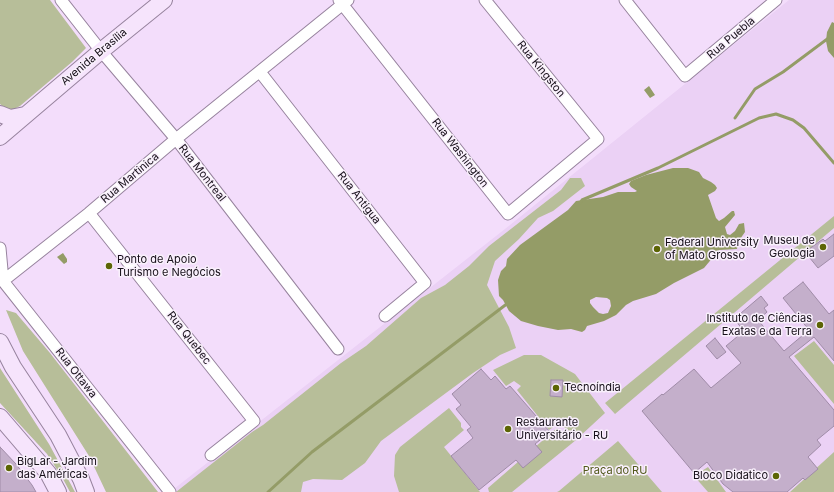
<!DOCTYPE html>
<meta charset="utf-8">
<style>
body{margin:0}
canvas{display:block;background:#f3ddfb}
</style>
<canvas width="834" height="492"></canvas>
<script>
const context = document.querySelector('canvas').getContext('2d');
context.lineJoin = 'round';
function fillPath(path, color) { context.fillStyle = color; context.fill(path, 'evenodd'); }
const poly = rows => new Path2D(rows.map(r => 'M' + r).join(''));
function stroke(path, color, width, dash) { context.strokeStyle = color; context.lineWidth = width; context.lineCap = dash ? 'butt' : 'round'; context.setLineDash(dash || []); context.stroke(path); }
function drawText(font, color, halo, rows, align = 'center') {
  context.font = font + ' Inter,sans-serif'; context.lineWidth = 3; context.setLineDash([]); context.textBaseline = 'middle'; context.strokeStyle = halo; context.fillStyle = color; for (const [text, x, y, turn = 0] of rows) {
    context.save(); context.translate(x, y); context.rotate((+turn || 0) * Math.PI / 180); context.textAlign = isNaN(turn) ? turn : align; if (halo) context.strokeText(text, 0, 0); context.fillText(text, 0, 0); context.restore();
  }
}
const built = poly([
 [789,0,834,0,834,492,170,492,510,225]
]);
const green = poly([
 [0,0,50,0,86,48,72,62,20,106,12,110,6,109,0,104],
 [570,178,581,178,585,186,553,211,538,218,519,239,495,261,487,285,509,327,516,348,500,355,473,373,381,441,365,463,342,480,313,479,303,482,301,492,176,492,252,432,263,425,341,363,366,346,421,298,445,285,469,266,489,246,561,190],
 [834,216,834,228,615,414,605,403],
 [6,310,16,313,50,353,158,492,106,492,89,456,23,351],
 [814,341,834,365,834,404,794,356],
 [524,355,541,355,575,374,605,413,578,438,559,423,549,430,517,390,521,386,514,381,506,386,493,370],
 [0,368,49,444,75,492,70,492,63,479,47,454,0,403],
 [449,408,461,423,461,427,464,430,444,447,480,492,399,492,394,476,395,455,400,447],
 [557,428,576,440,512,492,489,492,488,488],
 [618,441,662,492,557,492,559,491],
 [834,452,834,492,790,492],
 [708,467,726,492,708,492,694,476]
]);
const water = poly([
 [832,22,834,23,834,58,828,51,826,41,827,32],
 [649,86,655,95,650,98,644,90],
 [673,168,688,168,699,172,703,178,711,182,715,185,717,188,715,191,708,195,716,218,719,221,724,218,732,211,734,211,735,215,725,227,727,234,730,235,735,231,739,224,744,223,745,232,738,242,737,249,719,250,704,268,674,283,656,294,633,301,626,305,616,315,604,321,587,326,585,330,582,332,571,329,558,330,538,326,521,321,509,311,503,300,499,296,498,280,501,271,506,266,507,259,520,245,568,210,576,201,603,197,618,192,635,192,637,191,631,187,629,184,631,181,646,175],
 [596,297,607,298,610,300,611,306,608,313,603,314,599,313,593,307,590,303,590,300],
 [63,253,67,259,67,262,64,264,57,257]
]);
const stream = poly([
 [735,118,755,89,783,72,834,34],
 [580,203,582,200,658,168,759,118,776,114,793,120,804,128,834,163],
 [268,492,312,452,508,303]
]);
const building = poly([
 [834,234,834,256,818,268,805,252,823,239,825,241,834,234],
 [803,282,829,314,834,310,834,361,814,337,789,357,834,410,834,426,817,440,821,445,808,457,818,469,805,480,803,478,787,492,733,492,723,484,707,462,694,473,642,411,662,394,663,395,694,369,711,388,741,363,726,346,744,331,734,319,761,296,768,305,764,308,767,312,758,320,784,351,809,330,783,298,803,282],
 [715,338,726,352,717,359,706,346,715,338],
 [481,369,491,380,495,376,506,389,510,386,550,432,535,444,542,452,523,468,516,460,479,490,451,456,473,438,467,430,471,427,456,409,461,405,452,394,481,369],
 [551,380,563,380,562,397,550,396,551,380],
 [0,447,16,464,32,485,36,492,0,492,0,447]
]);
const street = poly([
 [61,0,101,51,176,139,338,349],
 [339,0,508,214,598,139,485,0],
 [625,0,685,76,776,0],
 [260,72,425,283,385,316],
 [89,213,254,421,211,455],
 [0,248,3,281,170,492],
 [3,281,89,213,176,139,348,0]
]);
const secondary = poly([
 [0,114,10,118,25,115],
 [0,137,101,51,164,0],
 [0,342,13,367,58,435,81,479,86,492],
 [0,417,48,473,58,492]
]);
const markers = [
 [823,247,4,"#5c6505"],
 [657,249,4,"#5c6505"],
 [109,266,4,"#5c6505"],
 [820,325,4,"#5c6505"],
 [556,388,4,"#5c6505"],
 [508,429,4,"#5c6505"],
 [9,468,4,"#5c6505"],
 [776,476,4,"#5c6505"]
];
const streetNames = [
 ["Rua Puebla",731,38,-40],
 ["Avenida Brasília",94,57,-40],
 ["Rua Kingston",541,69,51],
 ["Rua Washington",460,153,52],
 ["Rua Montreal",202,173,52],
 ["Rua Martinica",130,178,-40],
 ["Rua Antigua",359,198,52],
 ["Rua Quebec",189,338,52],
 ["Rua Ottawa",76,373,52]
];
const poiNames = [
 ["Museu de",815,241,"right"],
 ["Geologia",815,254,"right"],
 ["Federal University",665,243],
 ["of Mato Grosso",665,256],
 ["Ponto de Apoio",117,260],
 ["Turismo e Negócios",117,273],
 ["Instituto de Ciências",812,319,"right"],
 ["Exatas e da Terra",812,332,"right"],
 ["Tecnoíndia",564,388],
 ["Restaurante",516,423],
 ["Universitário - RU",516,436],
 ["BigLar - Jardim",17,462],
 ["das Américas",17,475],
 ["Bloco Didatico",768,476,"right"]
];
const parkNames = [
 ["Praça do RU",615,471]
];
fillPath(built, '#ebd1f5');
fillPath(green, '#b7be99');
fillPath(water, '#949c67');
stroke(stream, '#949c67', 3);
fillPath(building, '#c4afcb');
stroke(building, '#a08ca8', 1);
stroke(street, '#97839e', 13);
stroke(secondary, '#97839e', 18);
stroke(street, '#fff', 11);
stroke(secondary, '#f6e4fc', 16);
for (const [x, y, r, color] of markers) { const dot = new Path2D(); dot.arc(x, y, r, 0, 2 * Math.PI); context.fillStyle = color; context.fill(dot); stroke(dot, '#f9f0fc', 1.5); }
drawText('11px', '#160f19', '#f9f0fc', streetNames);
drawText('11px', '#160f19', '#f9f0fc', poiNames, 'left');
drawText('11px', '#52591c', '#f9f0fc', parkNames);
</script>
